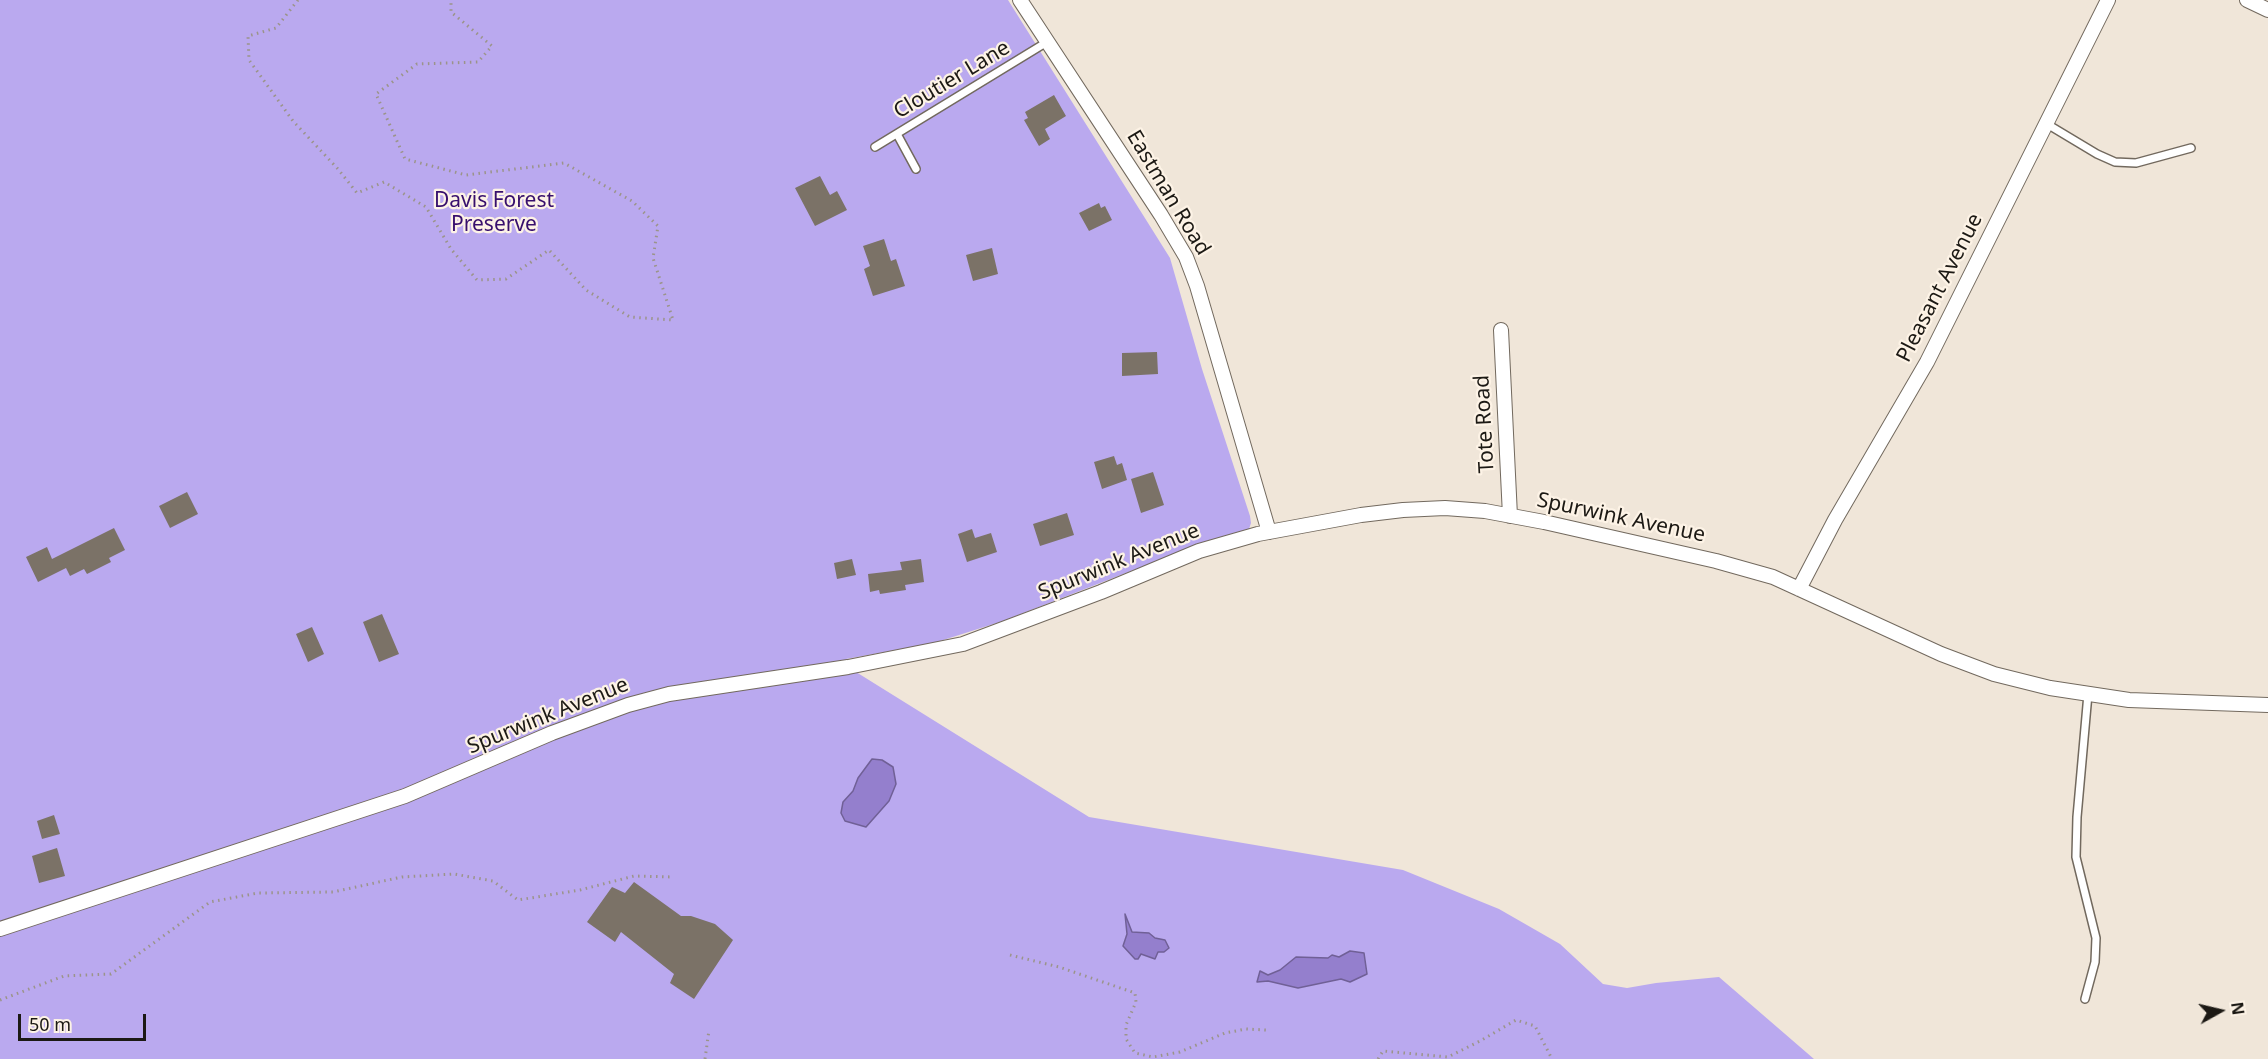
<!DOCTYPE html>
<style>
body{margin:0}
#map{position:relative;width:2268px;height:1059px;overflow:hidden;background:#f0e6d9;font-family:"Noto Sans",sans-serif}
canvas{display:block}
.north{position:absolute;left:2190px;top:981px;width:60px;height:60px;-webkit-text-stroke:4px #fdf3e6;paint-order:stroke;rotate:82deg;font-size:16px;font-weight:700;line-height:24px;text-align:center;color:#1c1914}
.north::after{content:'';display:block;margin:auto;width:21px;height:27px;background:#1c1914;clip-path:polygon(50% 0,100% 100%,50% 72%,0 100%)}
.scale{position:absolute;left:18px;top:1014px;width:128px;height:27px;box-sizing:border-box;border:3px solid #1c1914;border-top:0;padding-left:8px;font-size:18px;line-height:21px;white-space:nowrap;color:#1c1914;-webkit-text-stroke:4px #fdf3e6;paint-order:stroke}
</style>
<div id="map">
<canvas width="2268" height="1059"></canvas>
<div class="north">N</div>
<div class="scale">50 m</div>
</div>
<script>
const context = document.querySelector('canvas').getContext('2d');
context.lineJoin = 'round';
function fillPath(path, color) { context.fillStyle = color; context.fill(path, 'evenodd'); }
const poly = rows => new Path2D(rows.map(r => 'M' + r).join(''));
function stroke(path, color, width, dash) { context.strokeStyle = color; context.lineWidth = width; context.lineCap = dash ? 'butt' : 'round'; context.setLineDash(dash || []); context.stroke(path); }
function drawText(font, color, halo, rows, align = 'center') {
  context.font = font + ' "Noto Sans",sans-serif'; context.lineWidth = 4.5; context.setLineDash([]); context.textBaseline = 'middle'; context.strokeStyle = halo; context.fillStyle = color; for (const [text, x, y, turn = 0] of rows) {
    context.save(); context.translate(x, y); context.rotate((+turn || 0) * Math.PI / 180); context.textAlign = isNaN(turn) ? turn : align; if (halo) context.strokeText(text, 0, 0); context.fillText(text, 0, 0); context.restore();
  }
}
const green = poly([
 [0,0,1008,0,1170,258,1202,369,1250,516,1251,523,1249,529,1244,533,1195,546,1003,621,934,643,846,659,848,667,1089,817,1403,870,1499,909,1560,944,1603,984,1627,988,1656,983,1719,977,1814,1059,0,1059]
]);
const water = poly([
 [872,759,882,760,893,767,896,784,889,801,866,827,845,821,841,813,843,802,853,791,858,778,872,759],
 [1125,914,1132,932,1149,933,1155,938,1165,940,1169,948,1164,952,1158,952,1155,959,1141,954,1138,959,1135,959,1123,946,1127,934,1125,914],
 [1350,951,1364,953,1367,974,1350,982,1341,979,1298,988,1268,981,1257,982,1260,971,1268,975,1280,970,1296,957,1328,958,1332,955,1339,957,1350,951]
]);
const building = poly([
 [1054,95,1066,116,1045,129,1050,139,1039,146,1024,120,1028,118,1025,112],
 [820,176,830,195,837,191,847,210,815,226,795,188],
 [1099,203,1101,208,1105,206,1112,220,1089,231,1079,213],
 [884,239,891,261,896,259,905,286,873,296,864,269,870,266,863,246],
 [992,248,998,274,973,281,966,255],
 [1157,352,1158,374,1122,376,1122,353],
 [1114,456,1117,465,1122,463,1127,480,1102,489,1094,462],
 [1153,472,1164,505,1141,513,1131,479],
 [187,492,198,514,170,528,159,506],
 [1067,513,1074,535,1040,546,1033,524],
 [114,528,125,550,109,558,111,562,87,574,84,569,70,576,66,568,38,582,26,557,47,547,52,559],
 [972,529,975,538,991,533,997,552,967,562,958,534],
 [852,559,856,575,837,579,834,563],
 [921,559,924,582,905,585,906,590,880,594,879,590,870,592,868,574,902,570,900,562],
 [382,614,399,654,379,662,363,622],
 [312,627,324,654,308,662,296,634],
 [54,815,60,834,42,839,37,821],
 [57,848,65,876,39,883,32,856],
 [634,882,681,916,691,916,715,924,733,940,694,999,670,983,674,974,621,932,615,942,587,922,612,887,625,893]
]);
const path = poly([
 [298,0,276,28,248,36,249,60,293,121,338,169,357,193,384,182,426,207,451,249,477,280,506,279,549,250,586,290,630,317,673,320,653,258,658,226,632,201,564,163,466,175,405,159,376,94,417,64,478,62,492,46,451,12,451,0],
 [1010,955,1059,967,1135,993,1136,1002,1126,1025,1126,1039,1135,1053,1153,1057,1180,1052,1225,1033,1246,1029,1266,1030],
 [0,1000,64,976,111,974,210,902,258,893,333,892,402,877,454,874,493,881,518,900,580,890,634,876,674,877],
 [705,1059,709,1030],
 [1378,1059,1383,1051,1448,1057,1480,1041,1516,1020,1535,1026,1552,1059]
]);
const service = poly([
 [2047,124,2097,154,2115,162,2136,163,2191,148],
 [897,134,916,169],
 [875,147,1047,42],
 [2085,999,2095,962,2096,938,2076,857,2077,817,2088,694]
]);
const minor = poly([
 [1020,0,1161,215,1186,257,1197,286,1269,532],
 [2247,0,2268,10],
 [1501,330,1510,516],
 [1799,589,1835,520,1927,362,2108,0],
 [0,929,405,796,552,733,628,705,669,694,848,667,963,644,1101,592,1199,551,1258,534,1361,515,1403,510,1445,508,1485,511,1544,522,1716,561,1773,577,1941,654,1994,674,2050,688,2129,700,2268,705]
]);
const streetNames = [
 ["Cloutier Lane",952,80,-31],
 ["Eastman Road",1168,193,59],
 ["Pleasant Avenue",1940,288,-63],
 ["Tote Road",1485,424,-93],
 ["Spurwink Avenue",1621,518,12],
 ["Spurwink Avenue",1119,562,-22],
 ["Spurwink Avenue",548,716,-22]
];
const parkNames = [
 ["Davis Forest",494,201],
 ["Preserve",494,225]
];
fillPath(green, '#baa9ef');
fillPath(water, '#947fcd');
stroke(water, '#706096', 1.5);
fillPath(building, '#7b7267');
stroke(service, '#72695e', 10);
stroke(minor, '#72695e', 16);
stroke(path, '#9b948a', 3, [1.5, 4.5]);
stroke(service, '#fff', 7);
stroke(minor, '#fff', 14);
drawText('21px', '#1c1914', '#fdf3e6', streetNames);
drawText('21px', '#370f6d', '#fdf3e6', parkNames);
</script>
